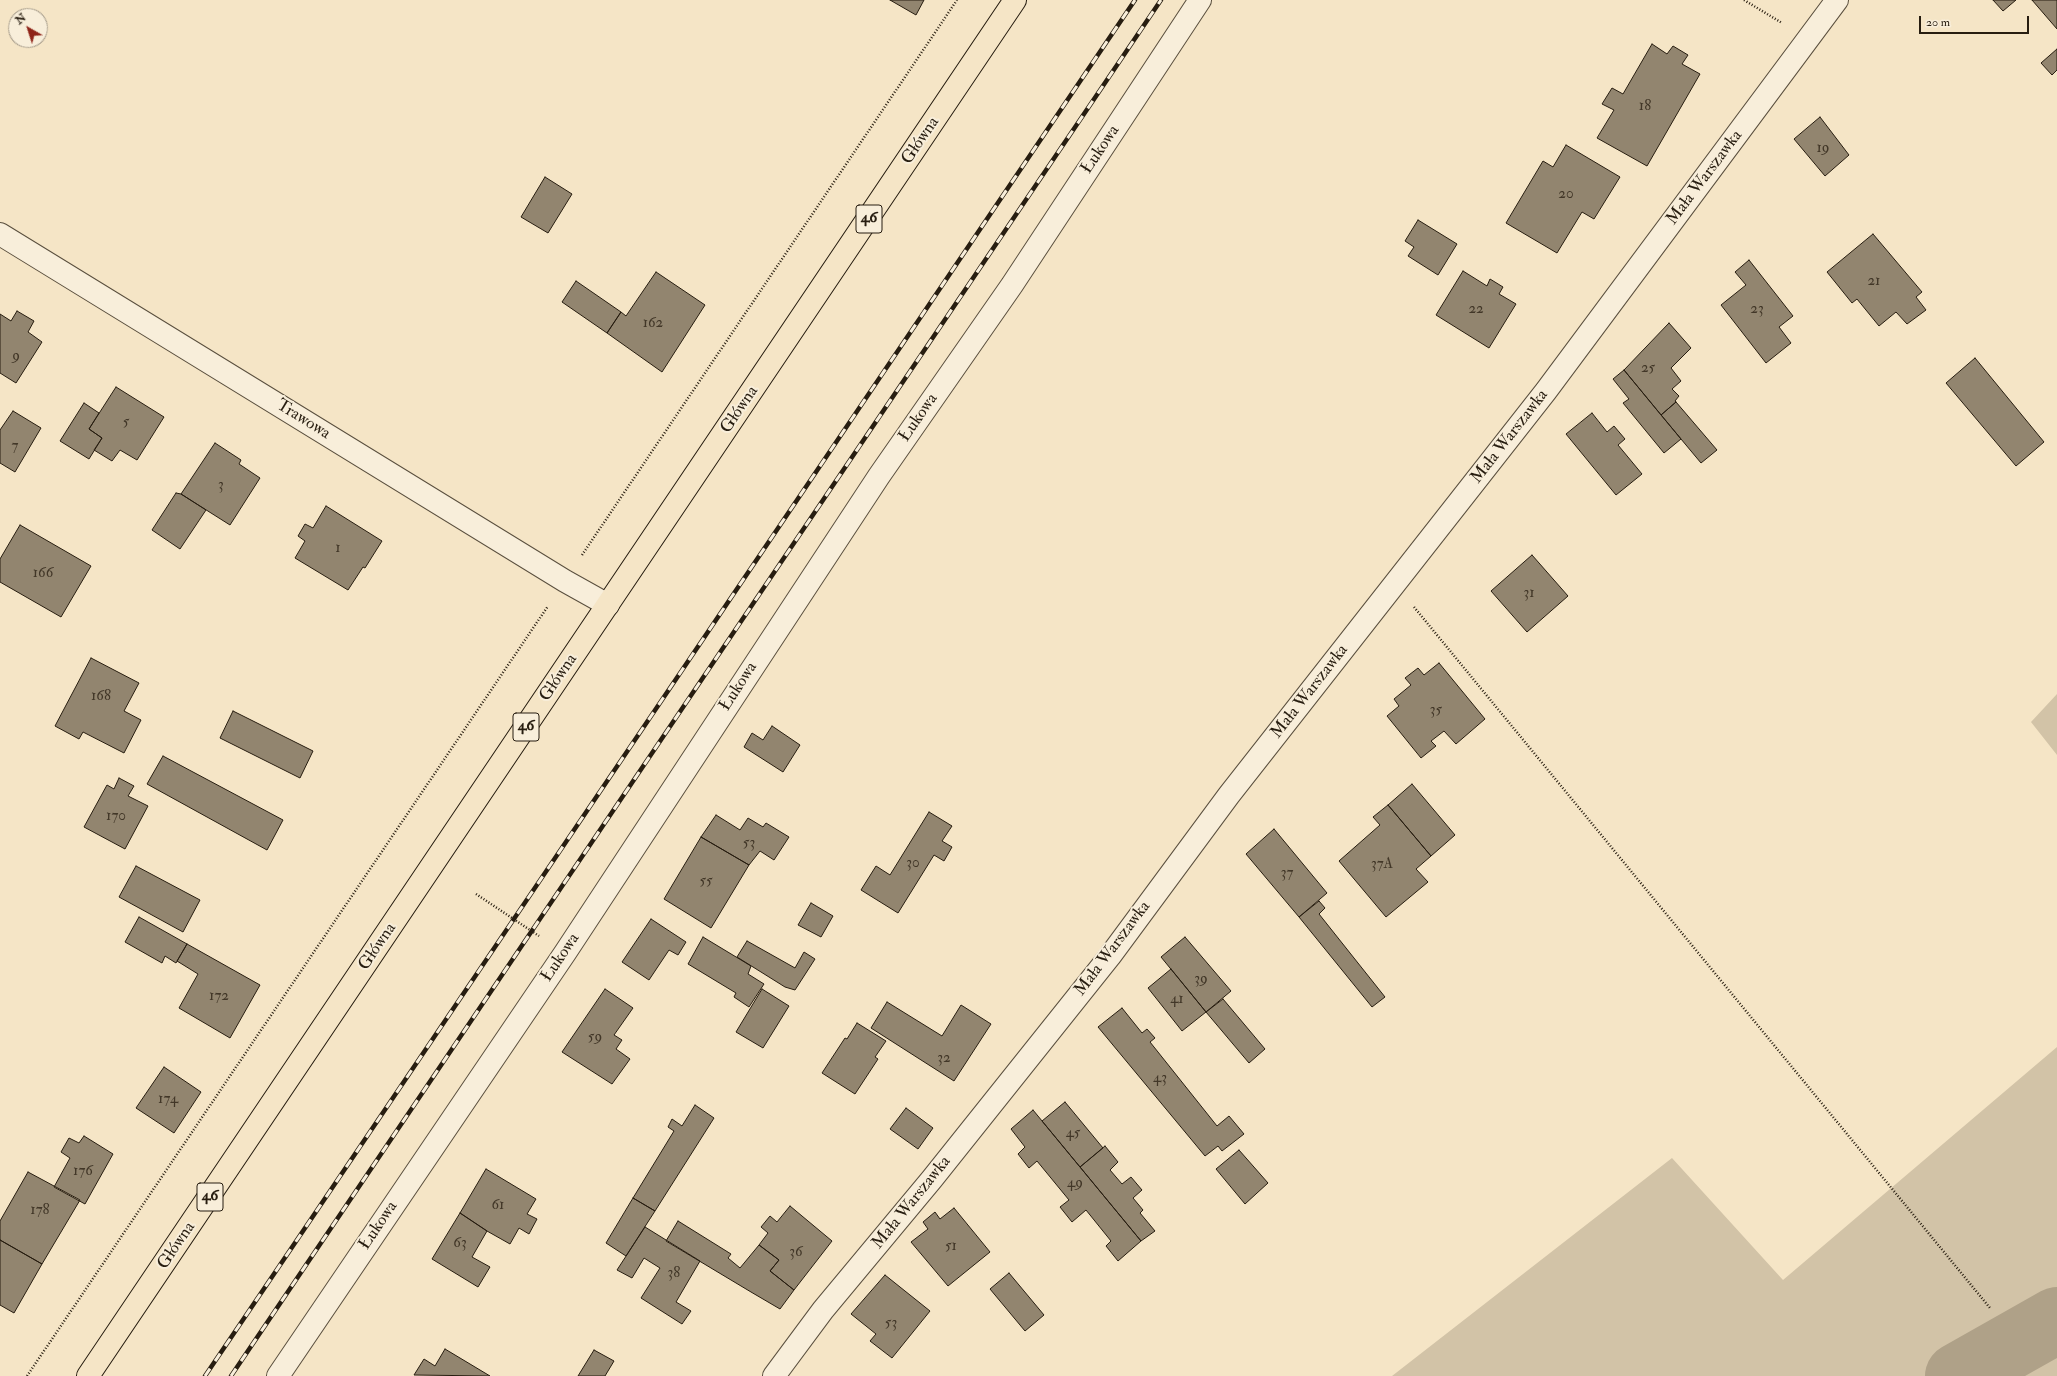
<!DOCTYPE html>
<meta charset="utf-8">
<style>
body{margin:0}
#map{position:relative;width:2057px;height:1376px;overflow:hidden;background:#f5e5c6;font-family:"IM FELL Double Pica",serif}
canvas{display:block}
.north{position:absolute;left:8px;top:8px;width:40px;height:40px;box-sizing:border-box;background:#f8eeda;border:1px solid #a49a89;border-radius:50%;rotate:321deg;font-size:11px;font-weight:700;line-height:16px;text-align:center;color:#271d10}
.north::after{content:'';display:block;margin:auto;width:14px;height:18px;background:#8f2418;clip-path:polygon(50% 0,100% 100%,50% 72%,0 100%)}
.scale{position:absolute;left:1919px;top:16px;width:110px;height:18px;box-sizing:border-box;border:2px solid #271d10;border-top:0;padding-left:5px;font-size:12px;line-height:14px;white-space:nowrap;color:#271d10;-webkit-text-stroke:3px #f8eeda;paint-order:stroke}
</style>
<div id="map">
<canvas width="2057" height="1376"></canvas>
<div class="north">N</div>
<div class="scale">20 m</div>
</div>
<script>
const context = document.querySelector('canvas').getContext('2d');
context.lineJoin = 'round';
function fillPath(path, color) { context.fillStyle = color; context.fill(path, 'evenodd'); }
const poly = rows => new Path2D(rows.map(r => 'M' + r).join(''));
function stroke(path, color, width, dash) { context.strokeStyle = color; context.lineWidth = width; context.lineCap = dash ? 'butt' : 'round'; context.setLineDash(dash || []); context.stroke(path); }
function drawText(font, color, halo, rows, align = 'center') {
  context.font = font + ' "IM FELL Double Pica",serif'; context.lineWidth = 4; context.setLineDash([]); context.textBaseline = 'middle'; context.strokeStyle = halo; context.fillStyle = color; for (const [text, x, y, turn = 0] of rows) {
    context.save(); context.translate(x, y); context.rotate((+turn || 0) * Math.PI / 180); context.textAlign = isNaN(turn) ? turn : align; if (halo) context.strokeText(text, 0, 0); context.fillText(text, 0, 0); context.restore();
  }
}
const green = poly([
 [2057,694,2057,755,2031,722],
 [2057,1047,2057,1376,1392,1376,1672,1158,1783,1280]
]);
const river = poly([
 [1958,1376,2057,1320]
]);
const building = poly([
 [890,0,924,0,916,15,890,0],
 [1993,0,2016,0,2003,11,1993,0],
 [2032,0,2057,0,2057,29,2032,0],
 [1652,44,1667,54,1673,46,1688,55,1682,64,1700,74,1647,166,1597,138,1614,110,1602,104,1612,88,1623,94,1652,44],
 [2057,49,2057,70,2052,75,2041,63,2057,49],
 [1820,117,1849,155,1825,176,1794,139,1820,117],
 [1566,145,1620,177,1594,219,1582,212,1557,253,1506,223,1543,161,1553,167,1566,145],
 [545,177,572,194,548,233,521,217,545,177],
 [1418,220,1457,244,1438,275,1408,256,1414,247,1405,241,1418,220],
 [1873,234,1922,292,1916,297,1926,310,1907,324,1896,312,1879,326,1857,299,1852,303,1827,272,1873,234],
 [1749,260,1793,316,1779,327,1791,343,1766,363,1721,305,1746,285,1735,272,1749,260],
 [1463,271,1487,286,1490,279,1503,287,1499,294,1516,304,1489,348,1436,315,1463,271],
 [656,272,705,305,662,372,607,333,621,312,626,316,656,272],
 [576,281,621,312,607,333,562,302,576,281],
 [17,311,34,321,28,332,42,342,16,383,0,373,0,314,11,321,17,311],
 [1669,323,1691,348,1671,368,1681,381,1672,389,1679,396,1675,401,1676,402,1661,415,1624,370,1669,323],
 [1975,358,2044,442,2016,466,1946,383,1975,358],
 [1624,370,1681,439,1664,453,1623,403,1629,399,1613,379,1624,370],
 [116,387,164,417,137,460,120,450,112,461,94,450,102,438,89,429,116,387],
 [1676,402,1717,450,1701,463,1661,415,1676,402],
 [84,403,99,413,89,429,102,438,89,459,60,441,84,403],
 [13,411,41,428,15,472,0,463,0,430,13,411],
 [1592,413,1607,432,1614,426,1625,439,1618,445,1642,474,1616,495,1566,434,1592,413],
 [215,443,241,460,239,464,260,478,230,525,181,494,215,443],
 [176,493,181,494,206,510,180,549,152,530,176,493],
 [326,506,382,541,365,568,363,567,348,590,295,558,305,541,298,536,305,524,313,528,326,506],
 [20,525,91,566,61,617,0,582,0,559,20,525],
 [1532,555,1568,596,1527,632,1491,591,1532,555],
 [91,658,139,683,124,711,141,720,124,753,83,732,79,739,55,726,91,658],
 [1439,663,1485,719,1456,744,1444,731,1431,741,1436,746,1421,758,1387,716,1399,706,1394,699,1411,685,1405,678,1418,668,1424,675,1439,663],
 [233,711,313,751,300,778,220,738,233,711],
 [772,726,800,745,783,772,744,747,752,733,763,740,772,726],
 [163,756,283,820,267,850,147,784,163,756],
 [119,778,134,786,128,796,148,806,125,849,84,827,107,785,114,789,119,778],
 [1412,784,1455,835,1431,856,1388,805,1412,784],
 [1388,805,1431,856,1416,869,1428,882,1386,917,1339,861,1380,825,1373,817,1388,805],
 [929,812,952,826,942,841,952,847,944,861,934,855,898,913,861,890,876,866,890,875,929,812],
 [716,815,740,830,748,818,763,827,766,823,789,837,774,860,760,851,749,865,701,837,716,815],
 [1274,829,1327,893,1299,917,1246,854,1274,829],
 [701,837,749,865,711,928,664,899,701,837],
 [136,866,200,900,183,932,119,897,136,866],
 [1319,901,1325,908,1319,914,1385,997,1372,1007,1299,917,1319,901],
 [811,903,833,916,821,937,798,925,811,903],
 [139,917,187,944,176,963,165,956,162,963,125,942,139,917],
 [651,919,686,942,678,955,669,950,649,980,622,962,651,919],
 [703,937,751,966,748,974,764,984,749,1007,734,997,736,993,688,964,703,937],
 [1185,937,1231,991,1206,1012,1161,957,1185,937],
 [747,941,795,968,804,952,815,959,795,990,785,987,737,957,747,941],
 [187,944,260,985,230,1038,179,1008,198,974,177,961,187,944],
 [1171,969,1206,1012,1182,1031,1148,988,1171,969],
 [605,989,633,1008,614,1035,622,1040,616,1049,630,1059,612,1084,562,1052,605,989],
 [762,989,789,1006,763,1048,736,1032,762,989],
 [1223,999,1265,1049,1249,1063,1206,1012,1223,999],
 [887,1002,942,1036,961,1005,991,1024,954,1081,871,1028,887,1002],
 [1122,1008,1142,1033,1147,1029,1155,1038,1150,1042,1217,1126,1229,1116,1244,1134,1222,1151,1218,1146,1205,1156,1098,1027,1122,1008],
 [857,1023,886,1041,875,1057,878,1059,855,1094,822,1073,845,1038,847,1039,857,1023],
 [164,1067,201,1092,174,1133,136,1108,164,1067],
 [1065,1102,1103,1148,1080,1167,1042,1121,1065,1102],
 [695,1105,714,1118,655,1211,633,1198,674,1131,668,1127,672,1119,682,1126,695,1105],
 [906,1108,933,1128,918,1149,890,1129,906,1108],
 [1033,1110,1141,1241,1118,1261,1106,1246,1111,1241,1086,1210,1072,1222,1060,1207,1069,1200,1037,1161,1029,1168,1018,1154,1025,1147,1011,1129,1033,1110],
 [84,1136,113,1154,85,1204,54,1187,70,1158,61,1152,69,1138,79,1143,84,1136],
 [1105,1146,1118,1162,1110,1170,1122,1184,1131,1177,1142,1190,1133,1198,1143,1210,1140,1213,1155,1231,1141,1241,1080,1167,1105,1146],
 [1239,1150,1268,1183,1245,1204,1216,1169,1239,1150],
 [486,1169,536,1199,527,1214,537,1219,529,1234,519,1228,510,1244,487,1231,460,1213,486,1169],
 [28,1172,80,1200,42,1264,0,1240,0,1221,28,1172],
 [633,1198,655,1211,626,1256,606,1243,633,1198],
 [790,1206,832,1241,794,1290,770,1271,779,1260,759,1245,768,1233,761,1227,770,1216,777,1222,790,1206],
 [954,1208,990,1252,948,1286,911,1242,928,1229,923,1222,935,1212,940,1219,954,1208],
 [460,1213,487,1231,472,1257,490,1267,478,1287,432,1259,460,1213],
 [678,1221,731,1254,728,1258,740,1268,759,1245,779,1260,770,1271,794,1290,780,1309,751,1292,666,1241,678,1221],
 [645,1227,700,1261,676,1302,691,1311,682,1324,641,1298,660,1268,644,1258,632,1278,617,1270,645,1227],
 [0,1240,42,1264,14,1313,0,1305,0,1240],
 [1009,1273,1044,1315,1025,1331,990,1289,1009,1273],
 [885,1275,930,1311,892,1358,870,1341,876,1334,851,1314,885,1275],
 [445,1349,490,1376,414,1375,424,1359,435,1366,445,1349],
 [594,1350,614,1361,605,1376,578,1376,594,1350]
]);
const path = poly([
 [1744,0,1782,23],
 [582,555,957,0],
 [1414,607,1990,1308],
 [476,894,539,936],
 [27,1376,548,606]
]);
const minor = poly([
 [0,234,565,581,608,605],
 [278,1376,565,953,879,476,1012,285,1200,0],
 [774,1376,823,1310,932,1179,1110,956,1229,795,1546,391,1837,0]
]);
const major = poly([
 [88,1376,1015,0]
]);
const rail = poly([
 [205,1376,1135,0],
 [231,1376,1161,0]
]);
const numberNames = [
 ["18",1645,107],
 ["19",1823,149],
 ["20",1566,195],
 ["21",1874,282],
 ["22",1476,310],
 ["23",1757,310],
 ["162",653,324],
 ["9",16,357],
 ["25",1648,369],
 ["5",126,423],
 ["7",15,447],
 ["3",221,486],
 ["1",338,549],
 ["166",43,574],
 ["31",1529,594],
 ["168",101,697],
 ["35",1436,711],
 ["170",116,817],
 ["53",749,844],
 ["30",913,864],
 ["37A",1382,865],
 ["37",1287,874],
 ["55",706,882],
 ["39",1201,980],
 ["172",219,997],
 ["41",1177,1000],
 ["59",595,1038],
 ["32",944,1059],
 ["43",1160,1079],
 ["174",168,1100],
 ["45",1073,1134],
 ["176",83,1172],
 ["49",1075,1184],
 ["61",498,1206],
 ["178",40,1211],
 ["63",460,1244],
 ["51",951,1247],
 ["36",796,1253],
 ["38",674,1274],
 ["53",891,1324]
];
const shields = [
 [869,219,26],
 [526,727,26],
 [210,1197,26]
];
const shieldNames = [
 ["46",869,219],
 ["46",526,727],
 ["46",210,1197]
];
const streetNames = [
 ["Główna",921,141,-56],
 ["Łukowa",1101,150,-56],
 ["Mała Warszawka",1705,178,-53],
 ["Główna",740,410,-56],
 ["Łukowa",919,418,-55],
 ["Trawowa",303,420,32],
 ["Mała Warszawka",1510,437,-52],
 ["Główna",559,678,-56],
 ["Łukowa",739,687,-57],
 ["Mała Warszawka",1310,692,-52],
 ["Główna",378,947,-56],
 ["Mała Warszawka",1113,949,-53],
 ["Łukowa",561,958,-56],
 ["Mała Warszawka",912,1203,-51],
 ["Łukowa",379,1226,-56],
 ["Główna",177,1246,-56]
];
fillPath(green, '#d2c3a7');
stroke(river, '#afa188', 66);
fillPath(building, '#92856f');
stroke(building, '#271d10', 1);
stroke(minor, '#5a4f3e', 24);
stroke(major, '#271d10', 24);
stroke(path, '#271d10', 2.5, [1, 2]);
stroke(minor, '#f8eeda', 22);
stroke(major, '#f5e5c6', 22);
stroke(rail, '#271d10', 4.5);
stroke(rail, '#f8eeda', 3, [9]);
drawText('15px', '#423728', null, numberNames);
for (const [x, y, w] of shields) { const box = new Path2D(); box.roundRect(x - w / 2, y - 14, w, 28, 3); context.fillStyle = '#f8eeda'; context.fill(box); stroke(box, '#271d10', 1); }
drawText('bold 16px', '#271d10', null, shieldNames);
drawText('17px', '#271d10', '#f8eeda', streetNames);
</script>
